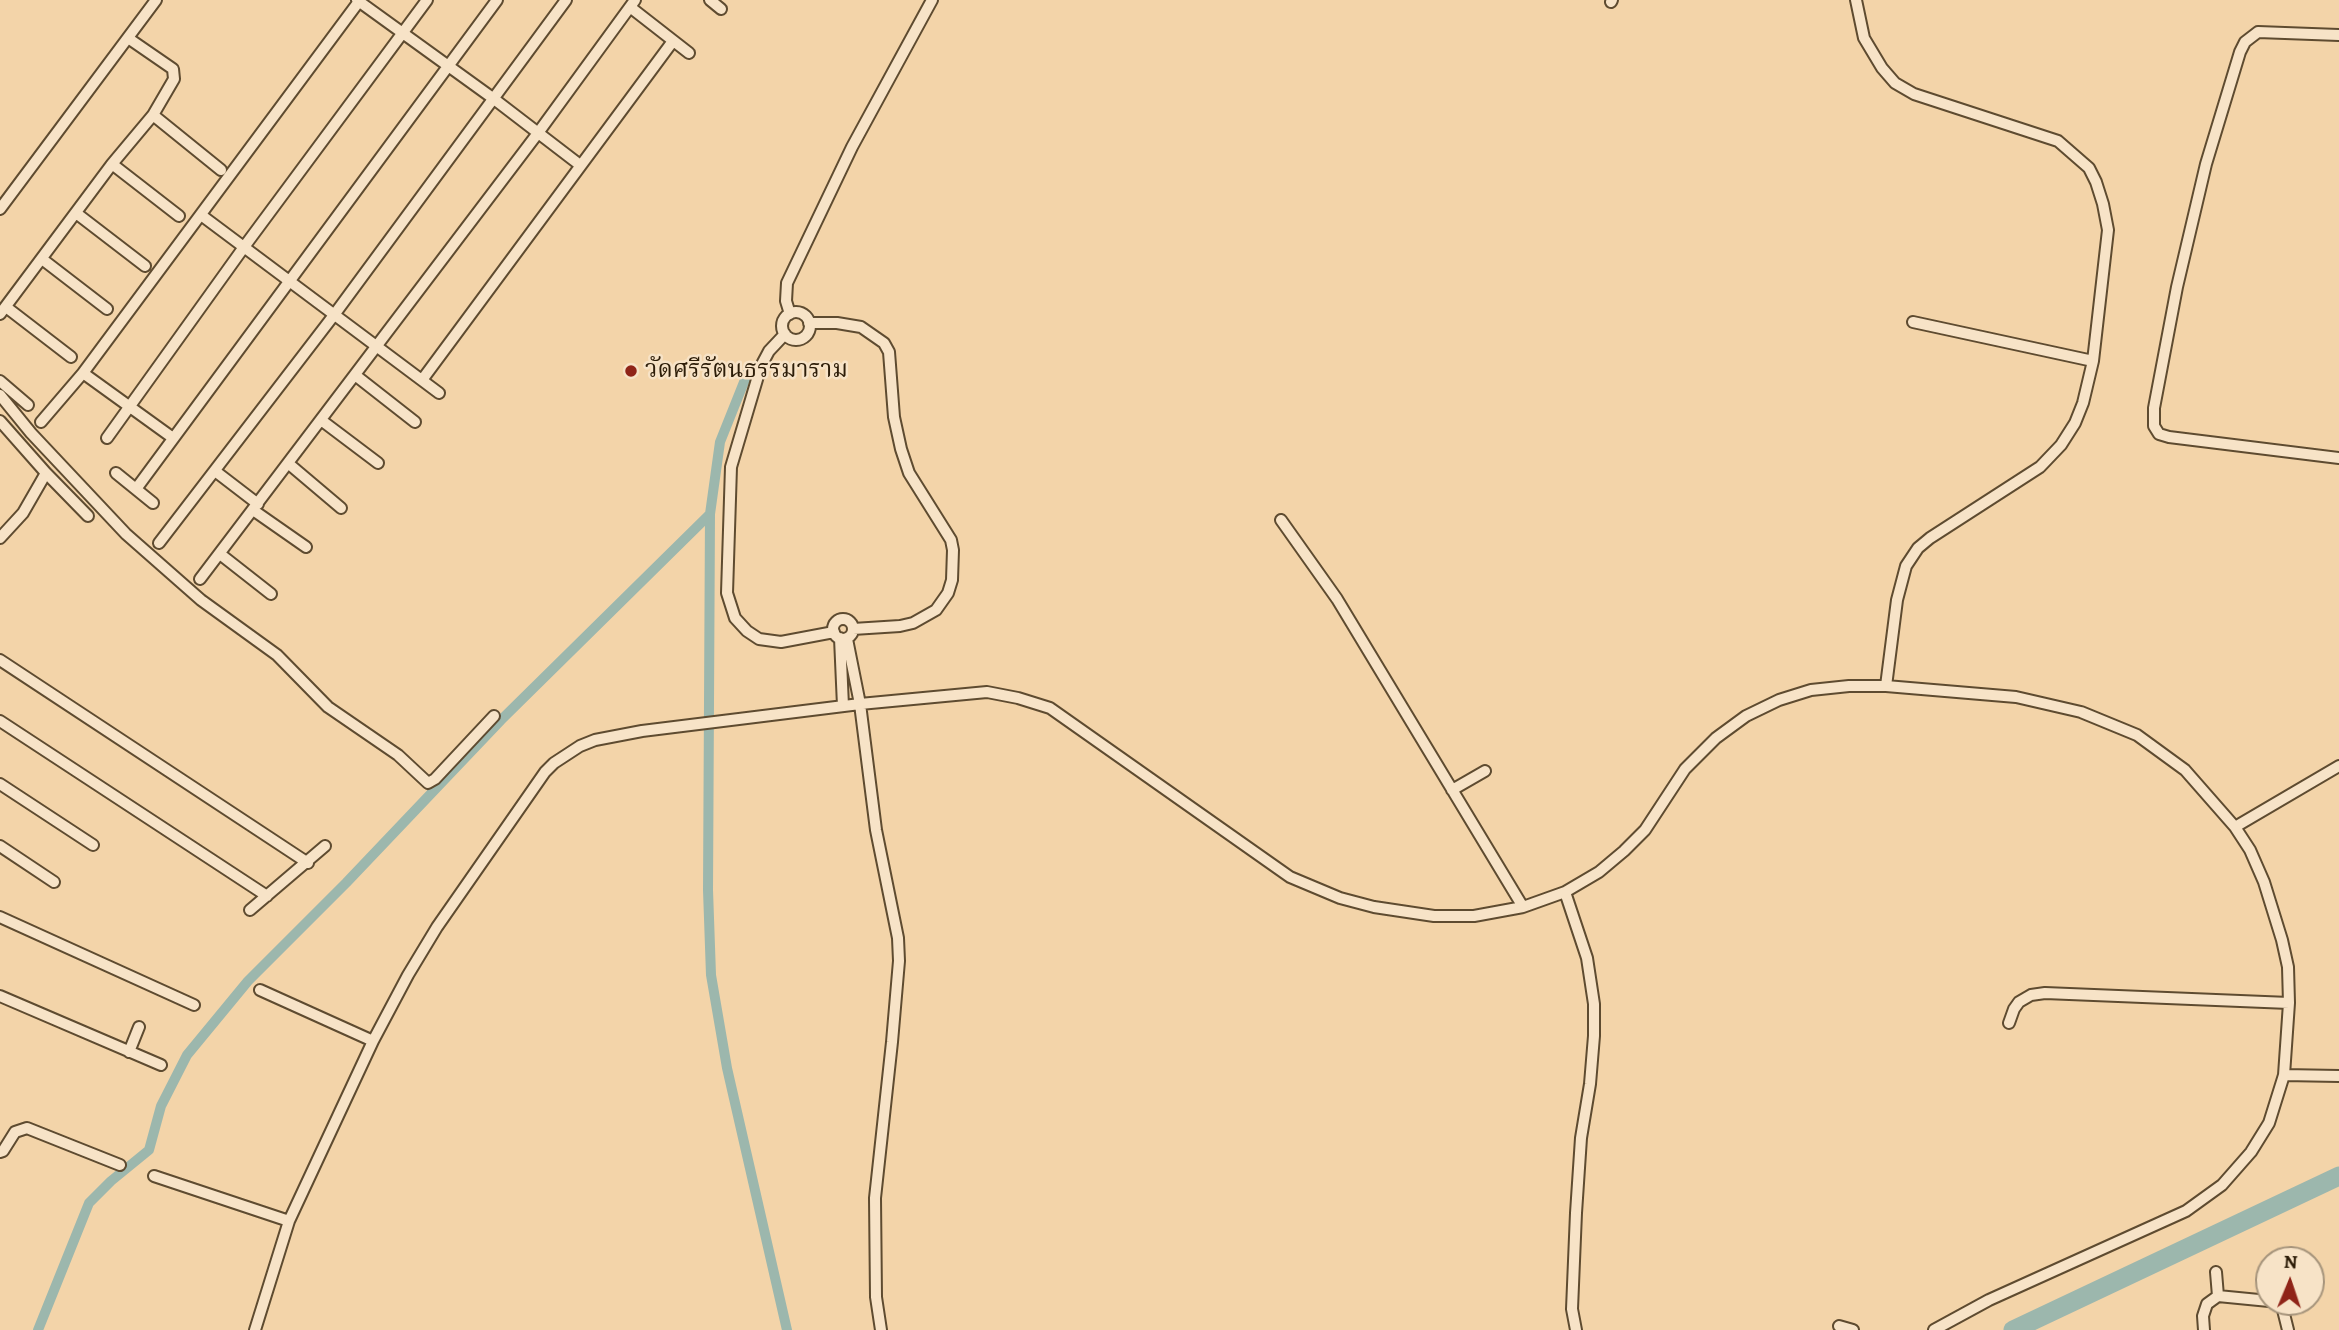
<!DOCTYPE html>
<meta charset="utf-8">
<style>
body{margin:0}
#map{position:relative;width:2339px;height:1330px;overflow:hidden;background:#f3d4a9;font-family:Alegreya,serif}
canvas{display:block}
.north{position:absolute;left:2255px;top:1246px;width:70px;height:70px;box-sizing:border-box;background:#f7e3c7;border:2px solid #a6947b;border-radius:50%;rotate:2deg;font-size:19px;font-weight:700;line-height:28px;text-align:center;color:#2d1d08}
.north::after{content:'';display:block;margin:auto;width:24px;height:32px;background:#8f2418;clip-path:polygon(50% 0,100% 100%,50% 72%,0 100%)}
</style>
<div id="map">
<canvas width="2339" height="1330"></canvas>
<div class="north">N</div>
</div>
<script>
const context = document.querySelector('canvas').getContext('2d');
context.lineJoin = 'round';
const poly = rows => new Path2D(rows.map(r => 'M' + r).join(''));
function stroke(path, color, width, dash) { context.strokeStyle = color; context.lineWidth = width; context.lineCap = dash ? 'butt' : 'round'; context.setLineDash(dash || []); context.stroke(path); }
function drawText(font, color, halo, rows, align = 'center') {
  context.font = font + ' Alegreya,"Noto Serif Thai",serif'; context.lineWidth = 5; context.setLineDash([]); context.textBaseline = 'middle'; context.strokeStyle = halo; context.fillStyle = color; for (const [text, x, y, turn = 0] of rows) {
    context.save(); context.translate(x, y); context.rotate((+turn || 0) * Math.PI / 180); context.textAlign = isNaN(turn) ? turn : align; if (halo) context.strokeText(text, 0, 0); context.fillText(text, 0, 0); context.restore();
  }
}
const canal = poly([
 [748,372,720,442,710,514,708,890,711,975,727,1068,787,1330],
 [38,1330,89,1203,111,1181,149,1150,161,1106,187,1055,248,981,346,883,501,720,710,514]
]);
const river = poly([
 [2013,1330,2339,1176]
]);
const minor = poly([
 [357,0,494,99,580,165],
 [710,0,721,9],
 [1856,0,1864,38,1882,68,1895,83,1914,94,2058,141,2089,168,2096,182,2103,204,2108,230,2093,361,2083,403,2075,423,2061,445,2040,467,1930,538,1918,548,1906,566,1897,600,1886,686],
 [1611,2,1612,0],
 [630,7,689,53],
 [2339,35,2258,32,2245,42,2240,52,2206,164,2177,287,2154,408,2154,426,2159,434,2169,437,2339,458],
 [153,115,221,170],
 [112,164,179,216],
 [0,209,156,0],
 [76,213,145,266],
 [201,215,439,393],
 [42,259,107,309],
 [6,307,71,357],
 '782 326a14 14 0 1 1 28 0a14 14 0 1 1-28 0Z',
 [0,314,112,164,153,115,174,79,173,69,128,38],
 [790,314,786,301,787,283,852,147,932,0],
 [1913,322,2093,361],
 [809,323,837,323,861,327,884,343,889,352,894,417,901,449,909,473,951,540,953,550,952,580,948,593,936,610,913,623,900,626,853,629],
 [785,334,769,351,761,366,731,467,727,593,735,618,747,631,759,639,781,642,834,632],
 [83,373,173,438],
 [355,375,415,422],
 [422,380,673,41],
 [0,381,28,405],
 [0,395,31,433,126,534,201,600,277,655,328,707,398,755,428,783,435,779,494,716],
 [321,420,378,463],
 [0,421,46,473,23,513,0,538],
 [41,422,83,373,360,0],
 [107,438,244,247,427,0],
 [289,464,341,508],
 [215,471,258,504],
 [46,473,88,516],
 [116,473,153,503],
 [136,489,497,0],
 [253,510,306,547],
 [1281,520,1337,599,1523,907],
 [159,543,334,315,566,0],
 [220,554,271,594],
 [200,579,538,133,635,0],
 '833 629a10 10 0 1 1 20 0a10 10 0 1 1-20 0Z',
 [840,638,843,706],
 [847,639,860,704,876,830,898,938,899,961,892,1042,875,1198,876,1297,881,1330],
 [0,660,308,863],
 [0,721,267,896],
 [0,784,93,845],
 [1452,790,1485,771],
 [2235,827,2339,766],
 [0,846,54,882],
 [1565,892,1587,958,1594,1004,1594,1036,1590,1084,1581,1138,1576,1213,1572,1309,1576,1330],
 [250,910,325,846],
 [0,917,194,1005],
 [260,990,373,1041],
 [0,996,161,1065],
 [2009,1023,2014,1009,2019,1002,2031,995,2045,993,2289,1003],
 [129,1052,139,1027],
 [2284,1075,2339,1076],
 [0,1152,3,1151,15,1132,27,1128,120,1165],
 [154,1176,289,1221],
 [2216,1272,2218,1296],
 [2281,1302,2288,1330],
 [1839,1326,1853,1330],
 [255,1330,289,1221,373,1041,408,975,437,927,545,772,554,763,580,746,595,740,642,731,860,704,987,692,1018,698,1050,708,1290,877,1340,898,1374,907,1434,916,1474,916,1523,907,1565,892,1599,872,1624,851,1645,830,1685,769,1716,738,1746,716,1779,700,1811,690,1849,686,1886,686,2016,697,2081,712,2137,735,2185,770,2235,827,2250,850,2264,882,2282,940,2288,967,2289,1003,2284,1075,2269,1123,2251,1152,2222,1185,2186,1211,1989,1300,1934,1330],
 [2204,1330,2203,1316,2207,1304,2218,1296,2269,1301]
]);
const markers = [
 [631,371,7,"#8f2418"]
];
const poiNames = [
 ["วัดศรีรัตนธรรมาราม",645,371]
];
stroke(canal, '#9cb7ad', 10);
stroke(river, '#9cb7ad', 19);
stroke(minor, '#5e4b30', 14);
stroke(minor, '#f7e3c7', 10);
for (const [x, y, r, color] of markers) { const dot = new Path2D(); dot.arc(x, y, r, 0, 2 * Math.PI); context.fillStyle = color; context.fill(dot); stroke(dot, '#f7e3c7', 2.5); }
drawText('24px', '#2d1d08', '#f7e3c7', poiNames, 'left');
</script>
